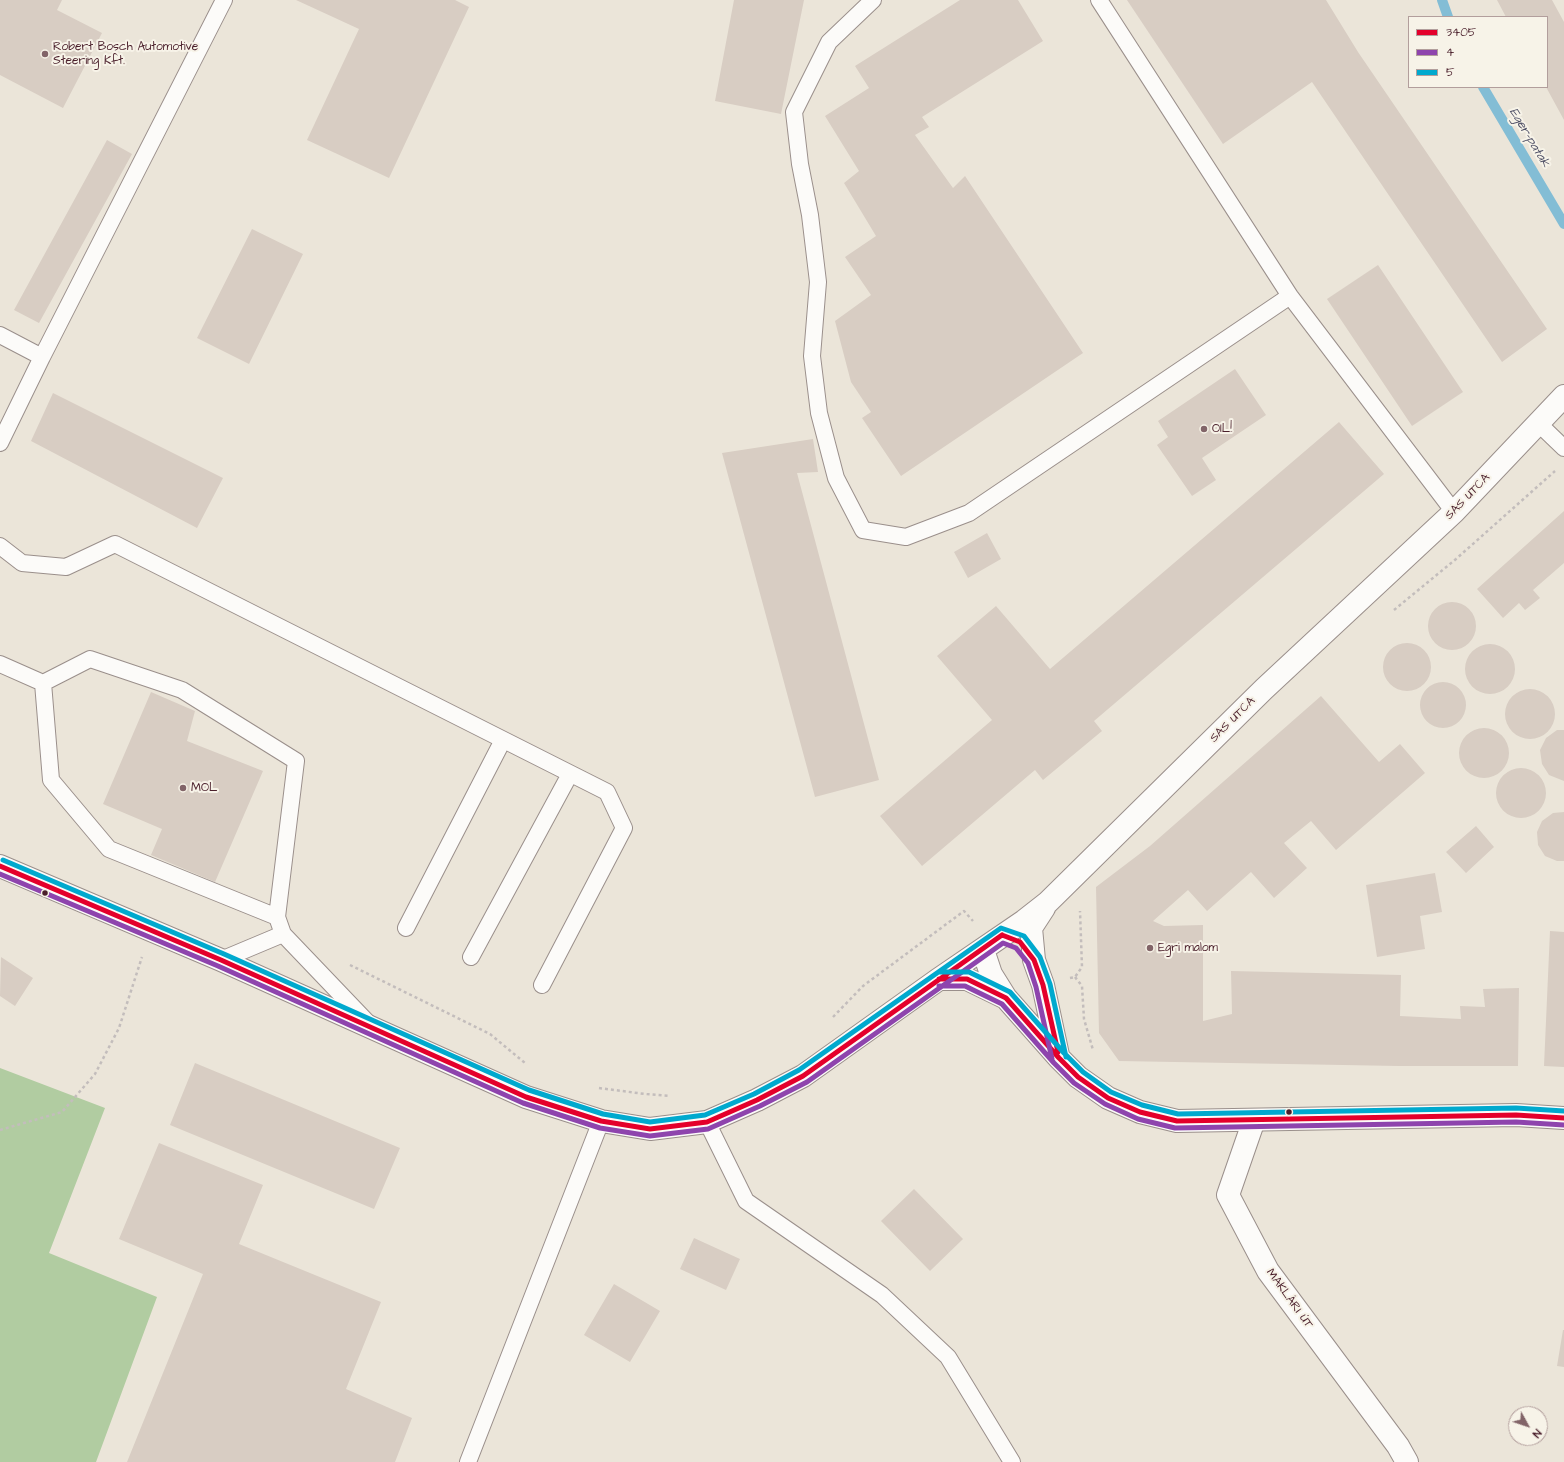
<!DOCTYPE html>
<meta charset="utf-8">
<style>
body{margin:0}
#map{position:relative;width:1564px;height:1462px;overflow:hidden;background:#ebe5d9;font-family:"Architects Daughter",sans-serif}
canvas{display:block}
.legend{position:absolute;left:1408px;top:16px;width:140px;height:72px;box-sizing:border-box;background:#f7f3e8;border:1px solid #b29e9c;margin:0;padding:5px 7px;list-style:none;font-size:12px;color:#4a1f2b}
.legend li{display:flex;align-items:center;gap:8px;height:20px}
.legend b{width:20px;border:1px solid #b29e9c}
.north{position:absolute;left:1508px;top:1406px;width:40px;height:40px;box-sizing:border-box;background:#f7f3e8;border:1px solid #b29e9c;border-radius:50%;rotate:130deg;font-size:11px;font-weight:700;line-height:16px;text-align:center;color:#4a1f2b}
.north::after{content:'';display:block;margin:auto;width:14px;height:18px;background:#826468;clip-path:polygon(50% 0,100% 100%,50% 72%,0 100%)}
</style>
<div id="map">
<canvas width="1564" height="1462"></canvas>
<ul class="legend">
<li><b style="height:5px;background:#e4002b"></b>3405</li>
<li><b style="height:5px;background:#8e44ad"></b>4</li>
<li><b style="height:5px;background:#00a9ce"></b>5</li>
</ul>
<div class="north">N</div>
</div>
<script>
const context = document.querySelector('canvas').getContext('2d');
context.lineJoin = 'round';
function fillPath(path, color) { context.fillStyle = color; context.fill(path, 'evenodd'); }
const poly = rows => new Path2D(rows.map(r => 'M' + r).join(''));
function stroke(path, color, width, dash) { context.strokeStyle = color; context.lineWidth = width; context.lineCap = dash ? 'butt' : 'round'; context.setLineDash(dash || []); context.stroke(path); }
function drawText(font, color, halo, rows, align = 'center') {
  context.font = font + ' "Architects Daughter",sans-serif'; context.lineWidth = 4; context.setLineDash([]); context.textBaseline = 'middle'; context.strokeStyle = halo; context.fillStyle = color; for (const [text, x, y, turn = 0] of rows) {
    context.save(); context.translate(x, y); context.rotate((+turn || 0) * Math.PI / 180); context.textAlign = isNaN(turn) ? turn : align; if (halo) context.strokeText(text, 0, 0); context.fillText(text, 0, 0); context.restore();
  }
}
const forest = poly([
 [0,1068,105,1108,49,1253,157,1297,96,1462,0,1462]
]);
const stream = poly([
 [1442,0,1448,17],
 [1483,87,1564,224]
]);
const building = poly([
 [0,0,62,0,57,10,102,33,63,108,0,75],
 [296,0,455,0,469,7,389,178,307,140,359,29],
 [734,0,804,0,781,114,715,101],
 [960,0,1018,0,1043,41,922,117,929,127,915,135,953,188,965,176,1083,353,901,476,862,418,871,412,851,382,835,321,871,295,845,257,876,236,844,183,859,171,825,116,869,88,855,66],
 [1127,0,1326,0,1358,52,1547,329,1502,362,1312,82,1223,144],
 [1497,0,1552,0,1564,22,1564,120,1546,87,1547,87,1547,17,1506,17],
 [107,140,132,154,39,323,14,310],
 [252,229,303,254,249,364,197,338],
 [1378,265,1463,392,1412,426,1327,299],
 [1235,369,1266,415,1202,458,1216,480,1192,496,1157,445,1168,437,1158,421],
 [53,393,223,478,197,528,31,441],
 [1339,422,1384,474,1094,721,1102,731,1043,780,1035,770,922,866,880,816,992,720,937,656,996,606,1050,669],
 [813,439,818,472,797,473,879,780,815,797,722,453],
 [1564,511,1564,563,1533,590,1540,598,1525,610,1519,603,1503,618,1477,589],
 [987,533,1001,559,968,578,954,552],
 '1428 626a24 24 0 1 1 48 0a24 24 0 1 1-48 0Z',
 '1383 667a24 24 0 1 1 48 0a24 24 0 1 1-48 0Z',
 '1465 669a25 25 0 1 1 50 0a25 25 0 1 1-50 0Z',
 '1420 705a23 23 0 1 1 46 0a23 23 0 1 1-46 0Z',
 '1505 714a25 25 0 1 1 50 0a25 25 0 1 1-50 0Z',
 [151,692,195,711,187,741,263,771,215,882,151,855,162,829,103,804],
 [1321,696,1379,762,1400,744,1425,773,1336,850,1311,821,1284,843,1307,868,1274,898,1251,872,1207,911,1188,890,1153,921,1164,926,1203,925,1203,1021,1232,1014,1231,971,1401,975,1400,1016,1461,1019,1460,1006,1485,1007,1483,989,1519,988,1518,1066,1399,1066,1119,1061,1099,1033,1096,887,1150,846],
 '1459 753a25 25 0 1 1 50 0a25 25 0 1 1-50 0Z',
 [1557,730,1564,730,1564,781,1549,775,1542,764,1540,750,1546,738],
 '1496 793a25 25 0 1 1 50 0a25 25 0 1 1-50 0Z',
 [1564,812,1564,861,1557,861,1545,856,1538,845,1537,832,1542,821,1553,813],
 [1476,826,1494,847,1466,873,1446,852],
 [1435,873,1442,912,1420,916,1425,949,1377,957,1366,885],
 [1550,931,1564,932,1564,1067,1544,1066],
 [1,957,33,978,15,1006,0,996],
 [195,1063,400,1148,374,1209,170,1125],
 [159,1143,263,1185,239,1244,381,1302,346,1389,412,1418,395,1462,127,1462,203,1274,119,1239],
 [914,1189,963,1239,930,1271,881,1221],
 [694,1238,740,1259,726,1290,680,1269],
 [614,1284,660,1311,630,1362,584,1335],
 [1563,1330,1564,1330,1564,1367,1557,1366]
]);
const path = poly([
 [1394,610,1456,559,1555,471],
 [350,965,490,1034,525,1063],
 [1075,977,1082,986,1084,1019,1093,1050],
 [1070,978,1075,977,1082,967,1080,911],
 [833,1017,863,986,964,911,973,921],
 [599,1088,645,1094,670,1096],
 [0,1130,62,1112,95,1074,119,1028,142,957]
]);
const service = poly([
 [873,0,829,42,794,112,800,164,810,215,818,282,812,356,819,413,836,478,863,530,906,537,969,513,1290,296],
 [1099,0,1290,296,1454,512],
 [0,335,42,357,0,443],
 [42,357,224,0],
 [1538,423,1564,448],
 [0,546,22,563,66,567,115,544,607,792,624,828,542,985],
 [0,664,43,683,51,780,109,849,277,917],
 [43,683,90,659,182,690,296,761,277,917,283,934,369,1024],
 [406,928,503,740],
 [471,957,570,774],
 [221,960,283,934],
 [707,1122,746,1201,882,1295,948,1357,1012,1462],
 [468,1462,601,1121]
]);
const minor = poly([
 [1254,1120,1228,1195,1268,1271,1398,1446,1407,1462]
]);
const secondary = poly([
 [0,866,221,960,526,1097,601,1121,650,1129,707,1122,757,1100,803,1076,939,979,1024,921,1047,903,1264,689,1454,512,1564,396],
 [1044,908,1031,928,1034,960,1043,985,1058,1055],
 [983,950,991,974,1006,998],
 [939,979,967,979,1006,998,1059,1058,1078,1077,1108,1098,1140,1112,1177,1121,1516,1115,1564,1118]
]);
const bus1 = poly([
 [0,866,221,960,526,1097,601,1121,650,1129,707,1122,757,1100,803,1076,1002,935],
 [1002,935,1020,942,1034,960,1043,985,1058,1052],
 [939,979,967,979,1006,998,1059,1058,1078,1077,1108,1098,1140,1112,1177,1121,1516,1115,1564,1118]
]);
const bus2 = poly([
 [0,874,218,966,523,1103,600,1128,650,1136,708,1129,760,1106,807,1082,1003,943,1016,948,1028,963,1036,987,1052,1059],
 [939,986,965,986,1002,1004,1054,1063,1074,1083,1105,1104,1138,1119,1175,1128,1516,1122,1564,1125]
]);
const bus3 = poly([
 [3,860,224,954,529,1090,603,1114,650,1122,705,1115,754,1094,799,1070,1001,928,1024,936,1040,957,1050,984,1066,1057],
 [939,972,969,972,1010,992,1064,1053,1083,1072,1111,1092,1142,1105,1178,1114,1516,1108,1564,1111]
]);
const markers = [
 [45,54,4,"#826468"],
 [1204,429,4,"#826468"],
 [183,788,4,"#826468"],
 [45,893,3.5,"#4a1f2b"],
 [1150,948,4,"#826468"],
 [1289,1112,3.5,"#4a1f2b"]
];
const poiNames = [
 ["Robert Bosch Automotive",53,47],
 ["Steering Kft.",53,61],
 ["OIL!",1212,429],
 ["MOL",191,788],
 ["Egri malom",1158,948]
];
const streetNames = [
 ["SAS UTCA",1468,497,-46],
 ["SAS UTCA",1233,720,-45],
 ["MAKLÁRI ÚT",1289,1299,54]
];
const waterNames = [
 ["Eger-patak",1529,138,59]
];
fillPath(forest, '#b1cca1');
stroke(stream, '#83bdd5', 10);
fillPath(building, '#d8cdc3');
stroke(service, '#9a8f8b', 18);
stroke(minor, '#9a8f8b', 24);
stroke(secondary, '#9a8f8b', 24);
stroke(path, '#c3bdbc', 2.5, [3, 3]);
stroke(service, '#fcfbf9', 16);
stroke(minor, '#fcfbf9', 22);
stroke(secondary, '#fcfbf9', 22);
stroke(bus1, '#e4002b', 5);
stroke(bus2, '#8e44ad', 5);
stroke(bus3, '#00a9ce', 5);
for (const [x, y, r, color] of markers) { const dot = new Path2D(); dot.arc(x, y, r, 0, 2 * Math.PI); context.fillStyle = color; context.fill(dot); stroke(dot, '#f7f3e8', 1.5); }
drawText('12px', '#4a1f2b', '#f7f3e8', poiNames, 'left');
drawText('12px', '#4a1f2b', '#f7f3e8', streetNames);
drawText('italic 13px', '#4f5066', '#f7f3e8', waterNames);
</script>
